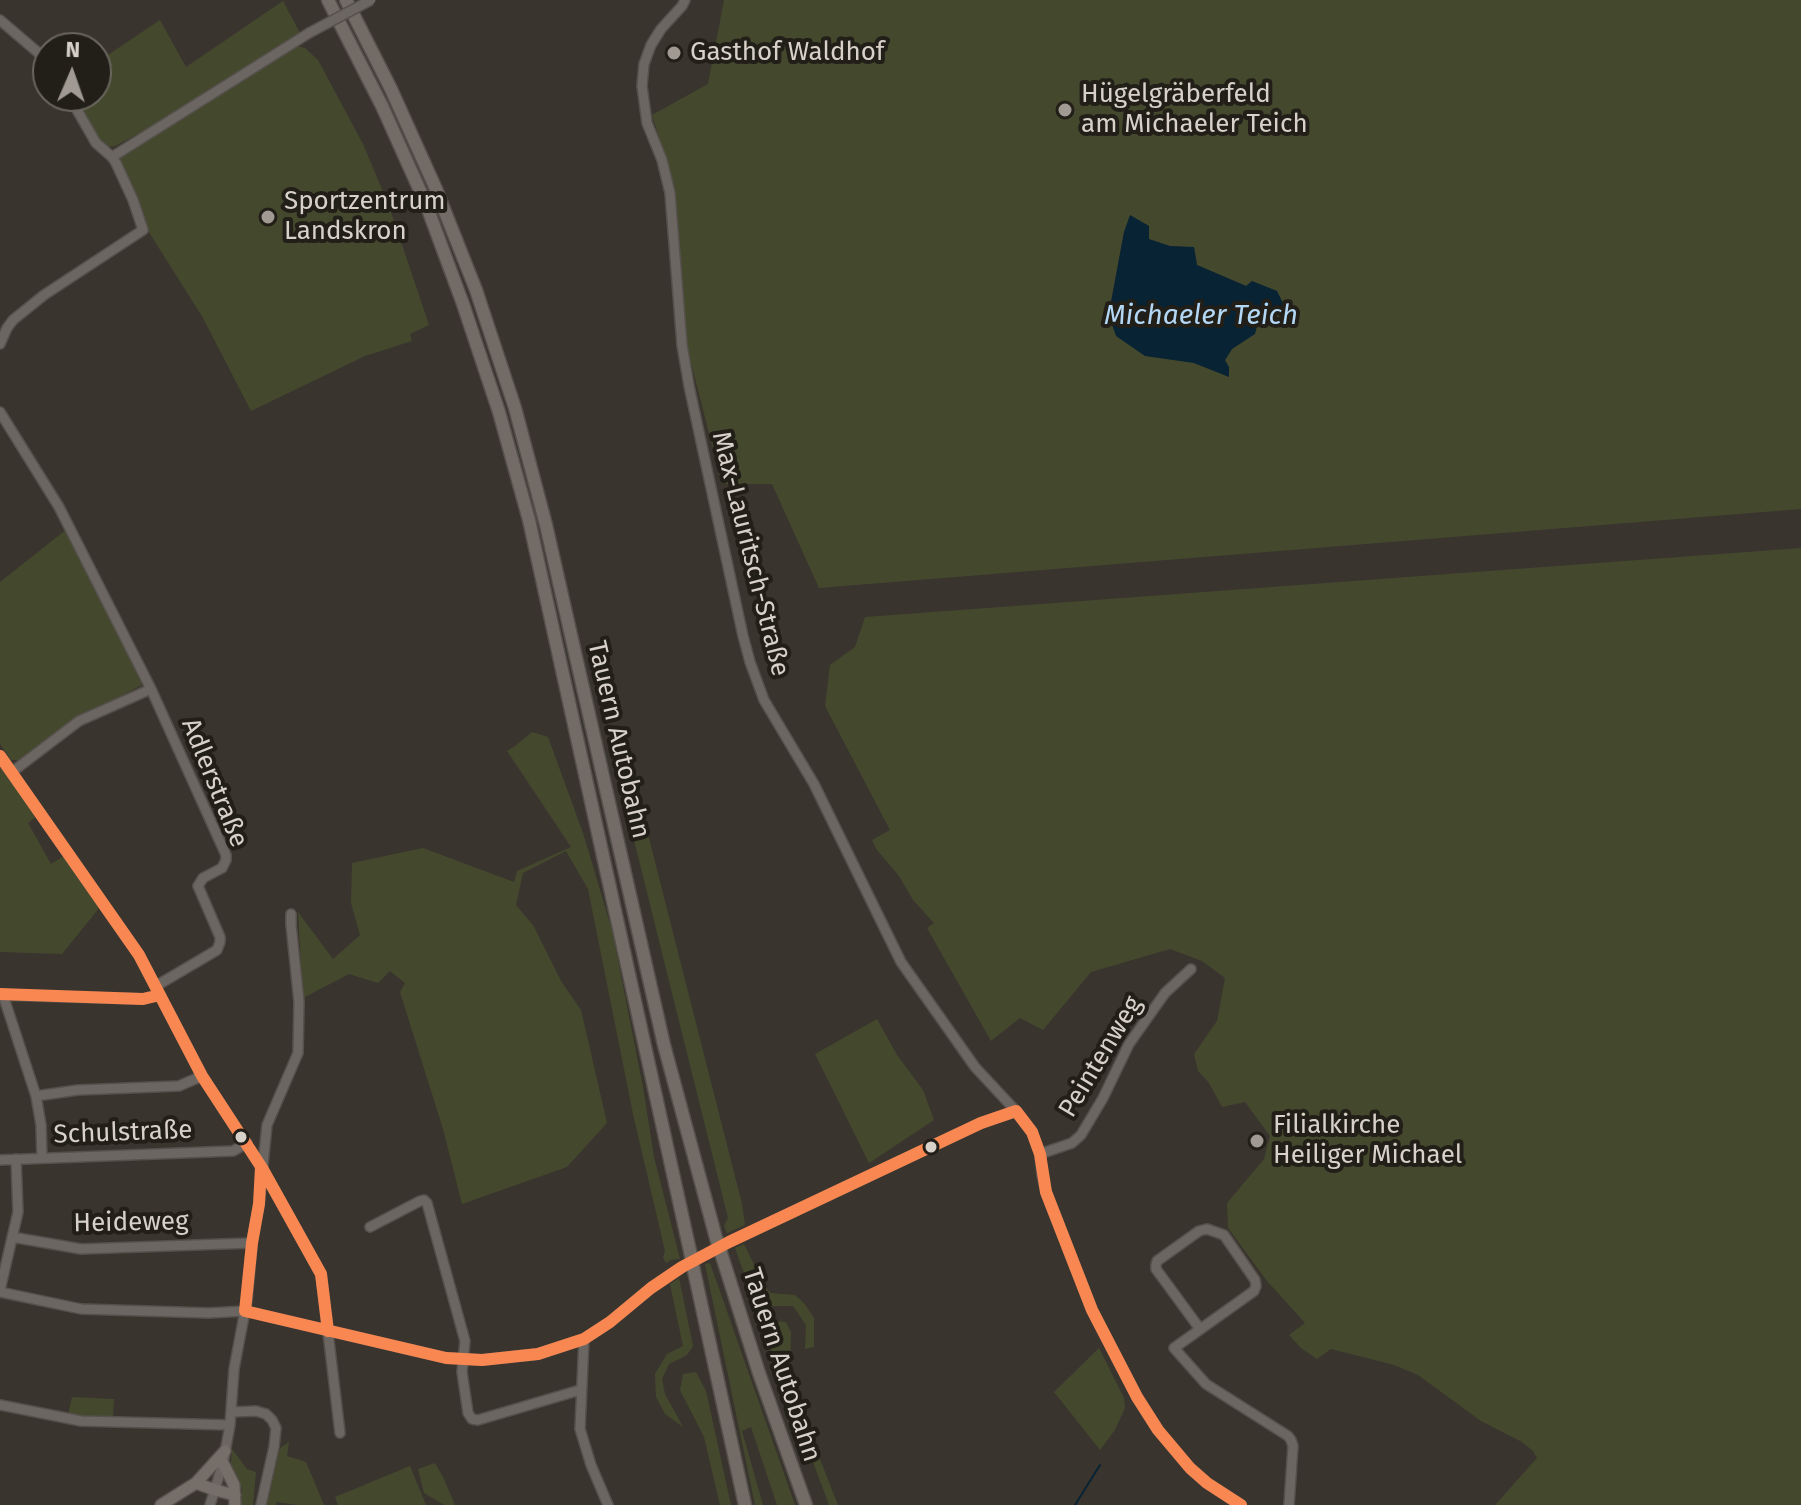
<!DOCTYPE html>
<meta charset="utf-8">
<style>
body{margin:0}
#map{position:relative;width:1801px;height:1505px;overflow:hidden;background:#3a342e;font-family:"Fira Sans",sans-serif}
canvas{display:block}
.north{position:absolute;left:32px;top:32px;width:80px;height:80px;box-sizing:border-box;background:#221e18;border:2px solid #6a665f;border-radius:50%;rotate:2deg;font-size:22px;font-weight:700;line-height:32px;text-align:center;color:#d7d1c9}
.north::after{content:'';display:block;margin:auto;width:28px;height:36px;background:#a09a93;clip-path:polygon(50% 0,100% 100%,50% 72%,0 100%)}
</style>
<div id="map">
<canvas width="1801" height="1505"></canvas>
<div class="north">N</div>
</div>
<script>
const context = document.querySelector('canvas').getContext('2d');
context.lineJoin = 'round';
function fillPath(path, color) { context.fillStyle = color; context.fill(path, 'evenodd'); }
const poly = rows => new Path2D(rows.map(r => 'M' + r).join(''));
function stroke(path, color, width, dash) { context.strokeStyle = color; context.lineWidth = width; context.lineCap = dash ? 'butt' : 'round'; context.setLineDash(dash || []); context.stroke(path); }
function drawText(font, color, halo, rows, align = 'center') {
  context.font = font + ' "Fira Sans",sans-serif'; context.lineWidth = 8; context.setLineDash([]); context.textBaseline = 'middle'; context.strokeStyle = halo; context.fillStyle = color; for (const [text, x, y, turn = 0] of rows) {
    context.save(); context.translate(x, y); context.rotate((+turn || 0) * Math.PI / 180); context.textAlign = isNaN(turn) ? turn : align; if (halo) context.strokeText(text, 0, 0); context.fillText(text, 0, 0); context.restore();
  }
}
const green = poly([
 [724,0,1801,0,1801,509,819,588,772,484,722,484,686,343,672,178,652,115,708,84],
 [1124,232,1170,246,1194,248,1197,265,1246,286,1277,314,1258,322,1254,334,1232,349,1225,360,1228,376,1194,363,1111,302],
 [283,1,300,33,191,106,115,146,107,147,101,142,74,96,96,96,96,63,160,20,186,67],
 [293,45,305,48,318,60,363,144,389,206,429,325,410,334,412,341,365,356,251,411,203,318,147,229,115,155],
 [67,529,142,685,78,718,19,760,11,760,0,744,0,582],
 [1801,548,1801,1505,1495,1505,1537,1458,1533,1451,1522,1442,1481,1421,1418,1375,1394,1365,1331,1349,1317,1359,1301,1348,1289,1335,1305,1323,1267,1281,1228,1228,1227,1203,1264,1159,1270,1136,1245,1102,1222,1107,1209,1083,1198,1071,1194,1054,1217,1021,1225,978,1202,961,1170,949,1091,972,1043,1030,1020,1018,991,1041,927,928,934,923,913,900,899,876,877,850,872,840,890,830,825,706,830,665,855,647,865,617],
 [532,732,548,737,583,833,612,930,643,1087,654,1157,680,1259,671,1260,666,1263,663,1257,665,1251,633,1114,588,889,566,851,523,873,516,905,533,925,561,981,581,1010,607,1123,567,1167,462,1204,443,1129,400,992,405,983,390,971,378,983,349,974,303,998,298,912,333,959,360,935,351,903,352,863,423,848,514,882,517,871,571,847,507,751,515,746],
 [0,765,36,817,28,823,51,864,64,856,100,907,62,954,0,952],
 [638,795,742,1204,745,1225,727,1233,724,1226,728,1218,624,800],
 [877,1019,897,1055,923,1090,934,1120,869,1163,815,1054],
 [744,1244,765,1287,771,1293,795,1295,804,1303,814,1318,814,1347,805,1349,806,1325,793,1306,765,1306,753,1298,735,1248],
 [710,1263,795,1505,777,1505,751,1427,742,1431,763,1505,755,1505,705,1264],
 [679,1278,693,1346,687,1355,669,1364,662,1379,665,1394,683,1427,665,1414,656,1397,655,1374,667,1354,683,1346,670,1284],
 [771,1321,786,1322,791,1332,790,1369,799,1406,838,1505,829,1505,765,1334],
 [1099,1348,1124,1398,1125,1408,1115,1430,1100,1450,1054,1392],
 [696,1372,706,1391,731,1505,720,1505,704,1437,680,1390,683,1374],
 [72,1397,114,1399,113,1417,68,1415],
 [289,1442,287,1456,306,1462,324,1505,297,1505,277,1502,276,1505,267,1505,280,1448],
 [232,1449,247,1469,256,1472,253,1505,240,1505,242,1489,231,1464],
 [435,1463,443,1477,455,1505,444,1505,424,1493,418,1469],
 [410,1466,426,1505,338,1505,335,1497]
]);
const water = poly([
 [1130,215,1149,226,1149,239,1170,246,1194,247,1197,265,1246,286,1252,281,1277,291,1284,305,1277,314,1258,322,1255,334,1232,349,1225,360,1229,367,1229,377,1194,363,1145,356,1116,336,1110,319,1111,302,1124,232]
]);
const stream = poly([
 [1075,1505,1100,1465]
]);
const minor = poly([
 [685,0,682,6,661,29,651,45,644,64,642,86,647,123,662,160,670,193,682,345,689,386,743,636,750,662,764,700,814,784,901,962,975,1067,1016,1111],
 [0,20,48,61],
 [112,157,309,33],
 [0,344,7,328,13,320,44,295,143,230,133,200,116,163,112,157,96,143,69,96],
 [0,412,59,507,151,689,226,855,226,860,222,868,203,878,198,886,220,937,220,942,217,950,156,986],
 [0,756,139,955,202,1076,262,1168,321,1274,340,1433],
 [12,772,79,721,151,689],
 [0,995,143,999,160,995],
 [3,995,36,1096,41,1125,42,1158],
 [36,1096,78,1090,179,1086,202,1076],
 [1040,1154,1072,1143,1081,1135,1103,1098,1129,1044,1165,993,1191,969],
 [0,1160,233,1151,247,1143],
 [370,1227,420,1201,424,1200,427,1203,465,1341,462,1372,468,1413,472,1419,478,1420,580,1390],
 [12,1237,81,1249,252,1243],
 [0,1290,18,1212,16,1159],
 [0,1292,81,1309,209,1313,245,1311,446,1358,482,1360,538,1354,584,1339,610,1322,651,1288,682,1267,729,1242,981,1123,1016,1111,1032,1132,1040,1154,1042,1175,1046,1192,1092,1310,1137,1397,1158,1430,1190,1468,1207,1483,1241,1505],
 [1200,1329,1156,1269,1156,1265,1157,1261,1199,1231,1207,1229,1224,1235,1255,1280,1256,1286,1254,1291,1174,1348,1206,1384,1288,1436,1291,1440,1293,1446,1289,1505],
 [584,1339,580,1429,591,1465,608,1505],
 [0,1405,81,1421,230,1425],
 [232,1412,256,1411,266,1414,272,1420,276,1428,274,1447,261,1505],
 [210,1505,223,1463,230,1425,234,1369,247,1300,252,1243,259,1204,267,1125,298,1053,299,1002,291,925,291,914]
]);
const major = poly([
 [223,1463,234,1485,235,1505],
 [196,1483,225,1451],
 [161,1505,196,1483,215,1490,235,1495]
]);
const highway = poly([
 [328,0,382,106,426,204,463,304,499,412,529,520,690,1251],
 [346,0,391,89,436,189,476,290,515,408,546,525,664,1045,716,1238],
 [721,1253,759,1373,806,1505],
 [694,1271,745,1505]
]);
const minorBridge = poly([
 [309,33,371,0]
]);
const highwayBridge = poly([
 [716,1238,721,1253],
 [690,1251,694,1271]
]);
const bus1 = poly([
 [0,756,139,955,202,1076,262,1168,321,1274,328,1331],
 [0,994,143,999,160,995],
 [245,1311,446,1358,482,1360,538,1354,584,1339,610,1322,651,1288,682,1267,729,1242,981,1123,1016,1111,1032,1132,1040,1154,1046,1192,1092,1310,1137,1397,1158,1430,1190,1468,1207,1483,1241,1505],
 [245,1311,252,1243,259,1204,261,1167]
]);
const markers = [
 [674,53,8,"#a09a93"],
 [1065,110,8,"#a09a93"],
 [268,217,8,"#a09a93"],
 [241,1137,7,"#d7d1c9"],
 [1257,1141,8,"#a09a93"],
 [931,1147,7,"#d7d1c9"]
];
const poiNames = [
 ["Gasthof Waldhof",690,53],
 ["Hügelgräberfeld",1081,95],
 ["am Michaeler Teich",1081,125],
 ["Sportzentrum",284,202],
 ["Landskron",284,232],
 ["Filialkirche",1273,1126],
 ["Heiliger Michael",1273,1156]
];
const streetNames = [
 ["Max-Lauritsch-Straße",750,554,76],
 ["Tauern Autobahn",618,740,77],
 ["Adlerstraße",214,783,68],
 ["Peintenweg",1101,1057,-59],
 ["Schulstraße",123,1133,-2],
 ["Heideweg",131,1223,-1],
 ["Tauern Autobahn",781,1365,72]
];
const waterNames = [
 ["Michaeler Teich",1201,316]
];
fillPath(green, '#44492e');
fillPath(water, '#082334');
stroke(stream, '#082334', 2);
stroke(minor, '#55504b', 12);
stroke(major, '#55504b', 14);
stroke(highway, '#55504b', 15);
stroke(minor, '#6c6662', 9);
stroke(major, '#766e69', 11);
stroke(highway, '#736b65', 12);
stroke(minorBridge, '#55504b', 12, []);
stroke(highwayBridge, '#55504b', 15, []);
stroke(minorBridge, '#6c6662', 9);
stroke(highwayBridge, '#736b65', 12);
stroke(bus1, '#f88751', 12);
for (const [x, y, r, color] of markers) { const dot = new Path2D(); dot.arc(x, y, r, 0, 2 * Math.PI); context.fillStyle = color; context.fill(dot); stroke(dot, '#221e18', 3); }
drawText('26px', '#d7d1c9', '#221e18', poiNames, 'left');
drawText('26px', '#d7d1c9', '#221e18', streetNames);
drawText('italic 28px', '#b3d8f6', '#221e18', waterNames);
</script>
